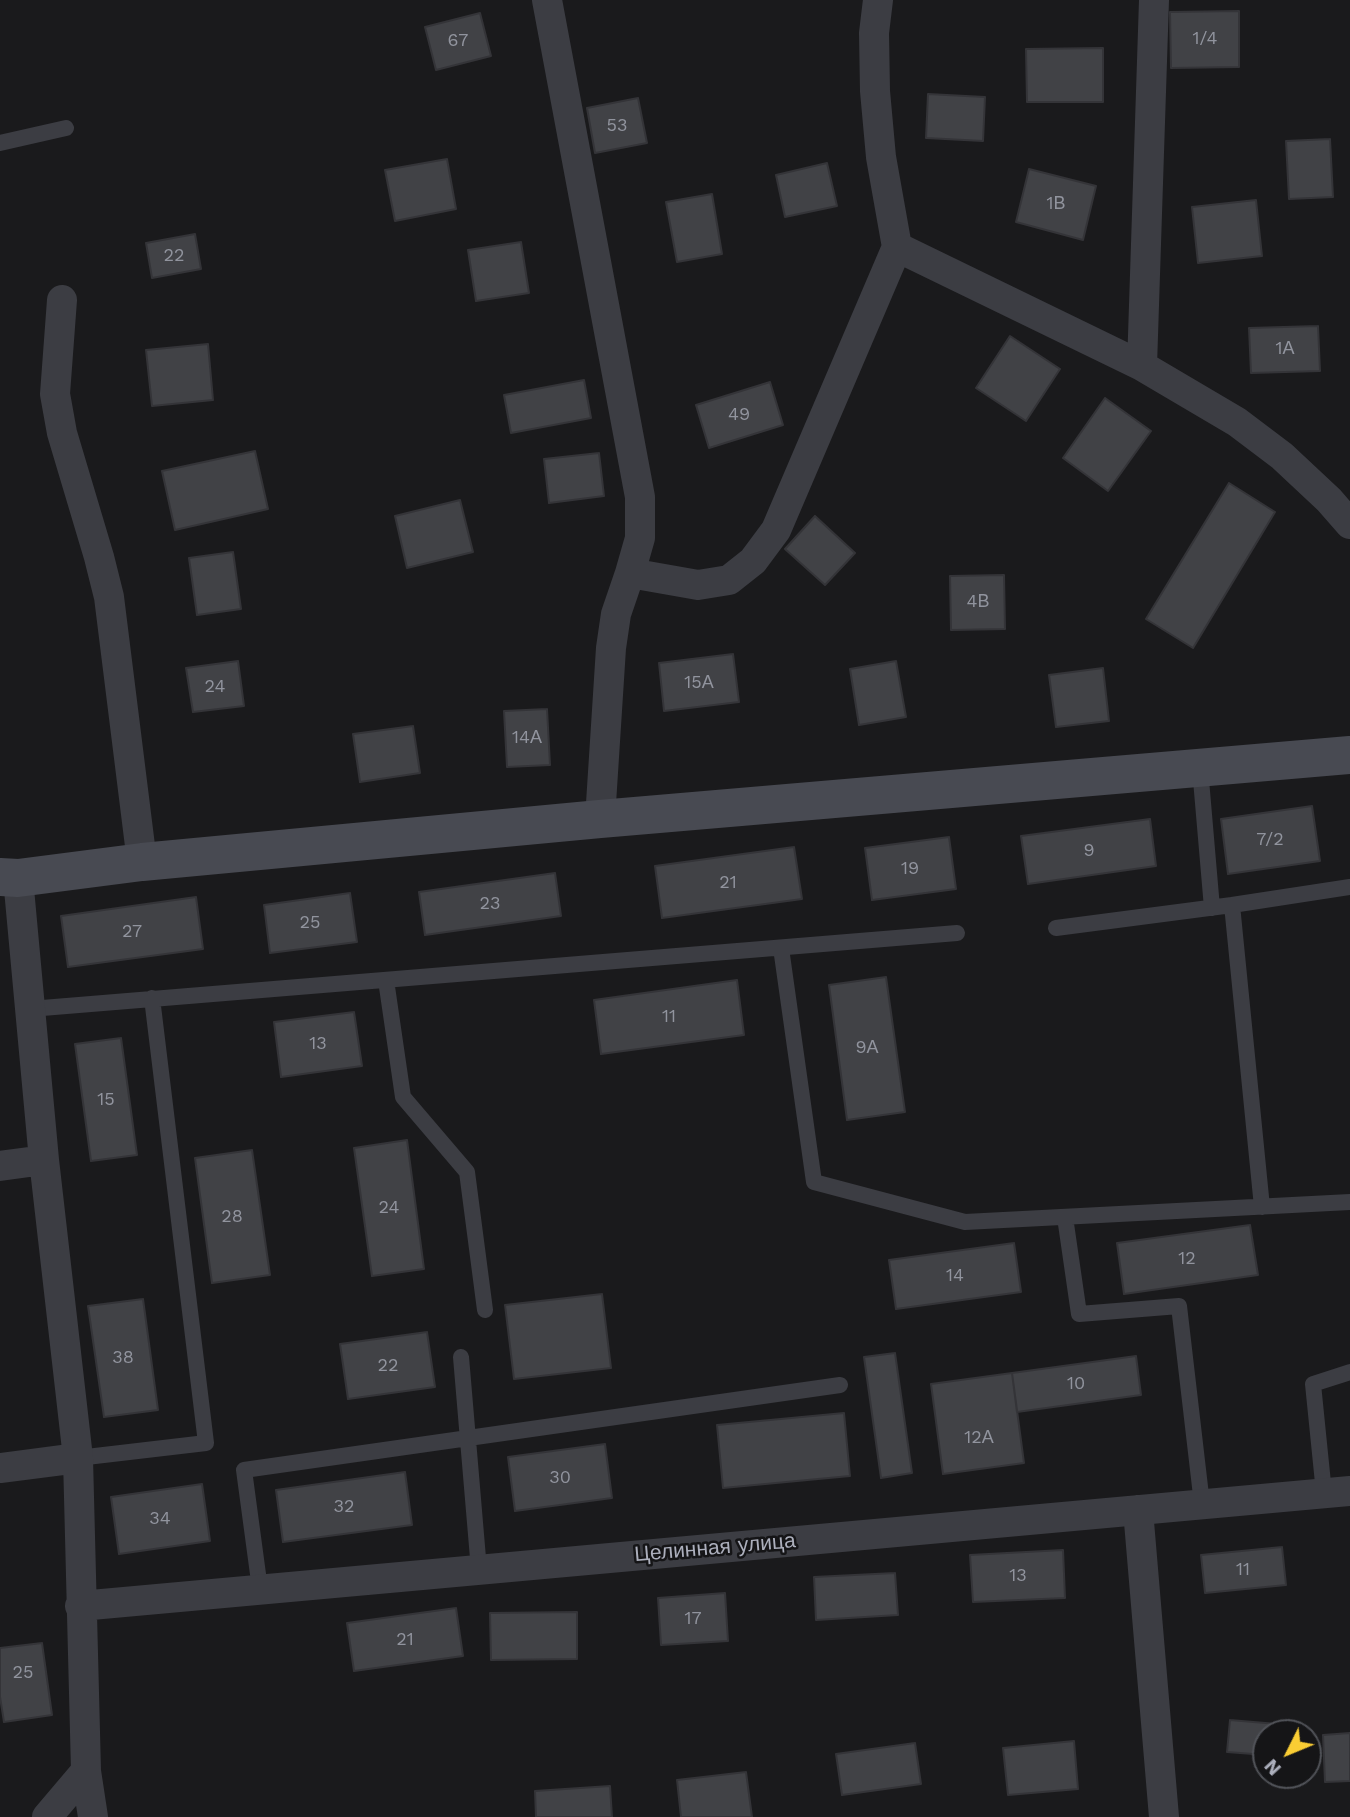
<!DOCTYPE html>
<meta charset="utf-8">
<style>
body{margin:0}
#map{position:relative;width:1350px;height:1817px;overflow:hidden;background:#1a1a1c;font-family:"Work Sans",sans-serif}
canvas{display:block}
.north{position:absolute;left:1252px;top:1719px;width:70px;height:70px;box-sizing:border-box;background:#151517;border:2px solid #515359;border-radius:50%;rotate:227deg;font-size:19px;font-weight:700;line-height:28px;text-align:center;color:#acafbc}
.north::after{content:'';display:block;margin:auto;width:24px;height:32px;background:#facd34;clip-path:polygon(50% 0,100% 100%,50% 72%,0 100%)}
</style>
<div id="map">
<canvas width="1350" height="1817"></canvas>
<div class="north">N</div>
</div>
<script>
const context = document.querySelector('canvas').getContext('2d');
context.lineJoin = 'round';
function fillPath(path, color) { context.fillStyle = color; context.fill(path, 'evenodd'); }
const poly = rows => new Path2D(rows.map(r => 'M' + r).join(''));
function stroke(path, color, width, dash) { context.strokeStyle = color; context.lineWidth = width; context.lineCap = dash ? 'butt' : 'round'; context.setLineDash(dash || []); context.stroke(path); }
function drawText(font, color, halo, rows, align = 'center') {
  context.font = font + ' "Work Sans",sans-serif'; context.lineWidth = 5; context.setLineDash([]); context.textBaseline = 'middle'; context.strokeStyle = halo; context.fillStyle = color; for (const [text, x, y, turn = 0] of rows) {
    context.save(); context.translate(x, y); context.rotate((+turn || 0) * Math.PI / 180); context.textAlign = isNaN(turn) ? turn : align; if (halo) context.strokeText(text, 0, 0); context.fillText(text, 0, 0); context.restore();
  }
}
const building = poly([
 [1239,11,1239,67,1171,68,1170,12,1239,11],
 [480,13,491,56,436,70,425,27,480,13],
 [1103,48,1103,102,1027,102,1026,49,1103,48],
 [928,94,985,97,983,141,926,138,928,94],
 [638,98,647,143,595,153,587,108,638,98],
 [1330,139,1333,197,1289,199,1286,141,1330,139],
 [447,159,456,209,395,221,385,170,447,159],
 [827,163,837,206,785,217,776,175,827,163],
 [1029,169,1096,186,1083,240,1016,222,1029,169],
 [712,194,722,254,677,262,666,202,712,194],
 [1256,200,1262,256,1198,263,1192,207,1256,200],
 [195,234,201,269,152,278,146,243,195,234],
 [521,242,529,293,476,301,468,250,521,242],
 [1318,326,1320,371,1251,373,1249,328,1318,326],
 [1010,336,1060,369,1026,421,976,388,1010,336],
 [208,344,213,400,152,406,146,350,208,344],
 [584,380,591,418,511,433,504,395,584,380],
 [770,382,783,425,709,448,696,405,770,382],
 [1105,398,1151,431,1108,491,1063,458,1105,398],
 [255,451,268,509,175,530,162,471,255,451],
 [599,453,604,496,549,503,544,459,599,453],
 [1229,483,1275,512,1193,648,1146,619,1229,483],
 [460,500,473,552,407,568,395,516,460,500],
 [815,516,855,553,825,585,785,549,815,516],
 [233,552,241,609,197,615,189,558,233,552],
 [1004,575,1005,629,951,630,950,576,1004,575],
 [733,654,739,702,664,711,659,663,733,654],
 [238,661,244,706,193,712,186,668,238,661],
 [896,661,906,717,859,725,850,669,896,661],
 [1103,668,1109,721,1056,727,1049,675,1103,668],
 [547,709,550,765,507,767,504,711,547,709],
 [413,726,420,773,360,782,353,734,413,726],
 [1312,806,1320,861,1228,874,1221,819,1312,806],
 [1150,819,1156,866,1028,884,1021,836,1150,819],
 [949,837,956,889,872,900,865,848,949,837],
 [794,847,802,899,662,918,655,866,794,847],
 [555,873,561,916,425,935,419,892,555,873],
 [350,893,357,942,270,953,264,905,350,893],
 [196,897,203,949,68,967,61,916,196,897],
 [886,977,905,1112,847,1120,829,985,886,977],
 [737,980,744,1035,601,1054,594,1000,737,980],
 [354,1012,362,1066,281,1077,274,1022,354,1012],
 [121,1038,137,1155,91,1161,75,1044,121,1038],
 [407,1140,424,1269,372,1276,354,1148,407,1140],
 [252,1150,270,1275,212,1283,195,1158,252,1150],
 [1250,1225,1258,1275,1124,1294,1117,1243,1250,1225],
 [1014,1243,1021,1292,896,1309,889,1260,1014,1243],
 [602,1294,611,1368,514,1379,505,1305,602,1294],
 [143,1299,158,1410,104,1417,88,1306,143,1299],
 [427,1332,435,1387,348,1399,340,1344,427,1332],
 [895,1353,912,1473,881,1478,864,1357,895,1353],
 [1136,1356,1141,1395,1017,1412,1012,1373,1136,1356],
 [1012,1373,1024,1463,943,1474,931,1384,1012,1373],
 [844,1413,850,1476,723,1488,717,1425,844,1413],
 [605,1444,612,1498,515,1511,508,1457,605,1444],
 [405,1472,412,1525,283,1542,276,1490,405,1472],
 [202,1484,210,1541,119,1554,111,1497,202,1484],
 [1282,1547,1286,1585,1205,1593,1201,1555,1282,1547],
 [1063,1550,1065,1598,973,1602,970,1555,1063,1550],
 [895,1573,898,1615,816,1620,814,1577,895,1573],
 [725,1593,728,1641,661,1645,658,1598,725,1593],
 [456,1608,463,1656,354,1671,347,1623,456,1608],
 [577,1612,577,1659,491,1660,490,1613,577,1612],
 [42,1643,52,1715,4,1722,0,1697,0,1648,42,1643],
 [1230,1720,1289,1725,1288,1733,1266,1733,1266,1755,1227,1752,1230,1720],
 [1350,1733,1350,1781,1325,1782,1323,1735,1350,1733],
 [1074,1741,1078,1789,1008,1795,1003,1748,1074,1741],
 [915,1743,921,1784,842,1795,836,1754,915,1743],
 [746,1772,752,1817,681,1817,677,1780,746,1772],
 [610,1786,612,1817,536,1817,535,1791,610,1786]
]);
const lane = poly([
 [0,143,66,128],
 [1200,768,1212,908],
 [1232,905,1350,887],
 [1056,928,1232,905,1262,1207],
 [781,948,814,1182,965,1222,1350,1202],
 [386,980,403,1097,467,1172,485,1310],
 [30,1009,957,933],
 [1065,1217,1079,1314,1179,1306,1202,1504],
 [461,1357,479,1570],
 [78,1458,206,1443,152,998],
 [1324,1493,1313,1384,1350,1372],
 [260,1589,244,1470,840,1385]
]);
const street = poly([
 [547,0,640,497,640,538,630,573,698,585,729,580,753,561,776,530,897,247,1142,366],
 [878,0,874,33,875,91,881,157,897,247],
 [1154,0,1142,366,1237,422,1282,456,1329,500,1350,524],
 [62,300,55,394,62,433,99,557,109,597,142,862],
 [600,819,611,648,616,614,630,573],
 [18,878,44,1160,78,1458,86,1771,93,1817],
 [0,1166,44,1160],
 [0,1468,78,1458],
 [1138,1510,1164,1817],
 [80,1606,1350,1491],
 [47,1817,86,1771]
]);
const secondary = poly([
 [0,877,18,878,142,862,600,819,1350,755]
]);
const numberNames = [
 ["1/4",1205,39],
 ["67",458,41],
 ["53",617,126],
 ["1В",1056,204],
 ["22",174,256],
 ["1А",1285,349],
 ["49",739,415],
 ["4В",978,602],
 ["15А",699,683],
 ["24",215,687],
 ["14А",527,738],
 ["7/2",1270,840],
 ["9",1089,851],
 ["19",910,869],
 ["21",728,883],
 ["23",490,904],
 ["25",310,923],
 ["27",132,932],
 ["11",669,1017],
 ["13",318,1044],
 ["9А",867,1048],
 ["15",106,1100],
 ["24",389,1208],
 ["28",232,1217],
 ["12",1187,1259],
 ["14",955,1276],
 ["38",123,1358],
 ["22",388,1366],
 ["10",1076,1384],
 ["12А",979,1438],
 ["30",560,1478],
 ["32",344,1507],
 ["34",160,1519],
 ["11",1243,1570],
 ["13",1018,1576],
 ["17",693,1619],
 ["21",405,1640],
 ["25",23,1673]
];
const streetNames = [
 ["Целинная улица",715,1548,-5]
];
fillPath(building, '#414246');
stroke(building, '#343438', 2);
stroke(lane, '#3c3d43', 16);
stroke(street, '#3c3d43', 30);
stroke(secondary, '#484a52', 38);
drawText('18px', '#91949e', null, numberNames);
drawText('21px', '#acafbc', '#151517', streetNames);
</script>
